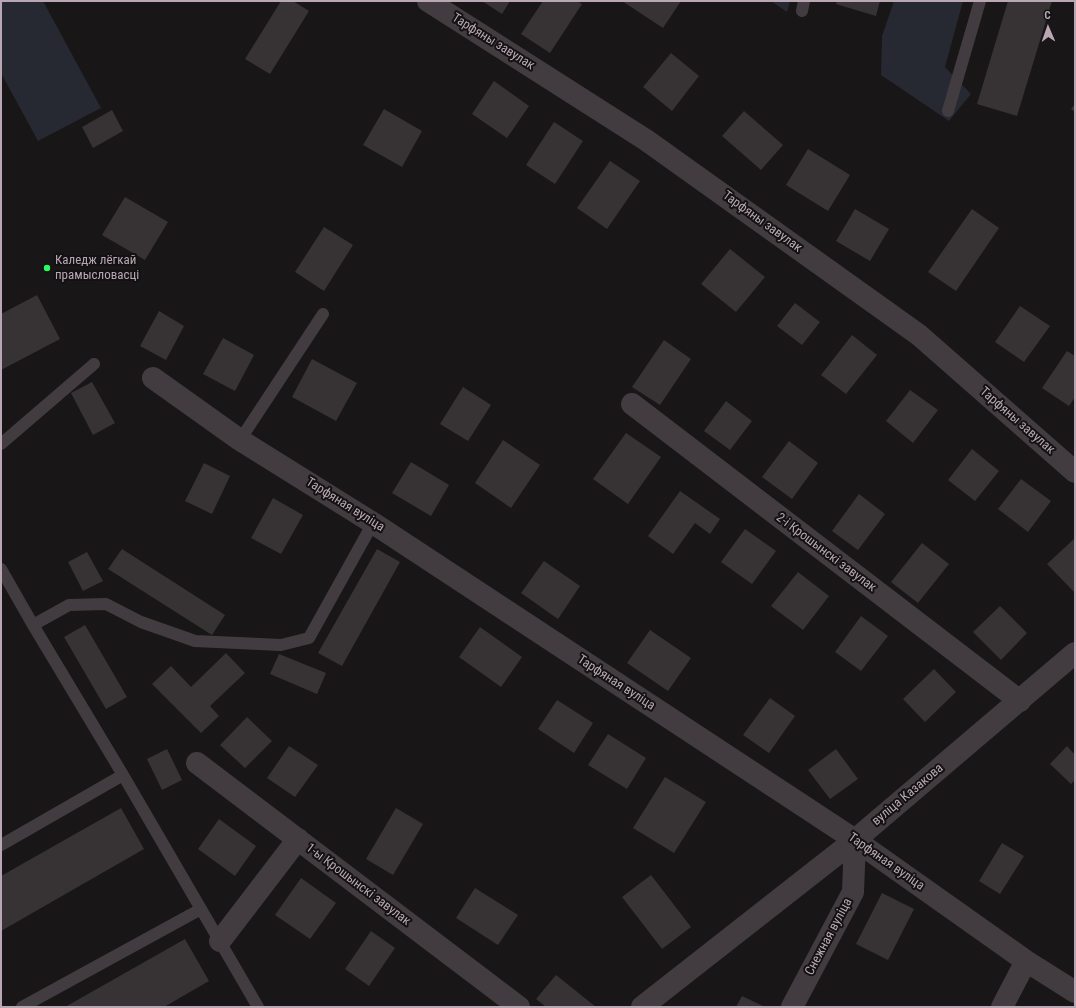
<!DOCTYPE html>
<meta charset="utf-8">
<style>
body{margin:0}
#map{position:relative;width:1076px;height:1008px;overflow:hidden;background:#181617;font-family:"Roboto Condensed",sans-serif}
canvas{display:block}
.frame{position:absolute;inset:0;border:2px solid #b9a8b4;pointer-events:none}
.north{position:absolute;left:1028px;top:8px;width:40px;height:40px;-webkit-text-stroke:3px #131112;paint-order:stroke;rotate:358deg;font-size:11px;font-weight:700;line-height:16px;text-align:center;color:#b9a8b4}
.north::after{content:'';display:block;margin:auto;width:14px;height:18px;background:#b9a8b4;clip-path:polygon(50% 0,100% 100%,50% 72%,0 100%)}
</style>
<div id="map">
<canvas width="1076" height="1008"></canvas>
<div class="frame"></div>
<div class="north">С</div>
</div>
<script>
const context = document.querySelector('canvas').getContext('2d');
context.lineJoin = 'round';
function fillPath(path, color) { context.fillStyle = color; context.fill(path, 'evenodd'); }
const poly = rows => new Path2D(rows.map(r => 'M' + r).join(''));
function stroke(path, color, width, dash) { context.strokeStyle = color; context.lineWidth = width; context.lineCap = dash ? 'butt' : 'round'; context.setLineDash(dash || []); context.stroke(path); }
function drawText(font, color, halo, rows, align = 'center') {
  context.font = font + ' "Roboto Condensed",sans-serif'; context.lineWidth = 4; context.setLineDash([]); context.textBaseline = 'middle'; context.strokeStyle = halo; context.fillStyle = color; for (const [text, x, y, turn = 0] of rows) {
    context.save(); context.translate(x, y); context.rotate((+turn || 0) * Math.PI / 180); context.textAlign = isNaN(turn) ? turn : align; if (halo) context.strokeText(text, 0, 0); context.fillText(text, 0, 0); context.restore();
  }
}
const green = poly([
 [1,1,43,1,101,108,38,141,1,73],
 [771,1,790,1,787,12],
 [894,1,963,1,945,67,971,94,949,121,881,75,882,36]
]);
const building = poly([
 [281,1,293,1,309,11,270,74,245,59],
 [482,1,510,1,502,14],
 [543,1,577,1,582,4,550,53,521,34],
 [622,1,681,1,663,28],
 [837,1,880,1,876,16,836,4],
 [1008,1,1052,1,1017,116,977,104],
 [671,53,699,76,672,111,643,87],
 [494,81,529,106,507,138,472,114],
 [1075,104,1075,112,1071,109],
 [384,109,422,131,402,167,363,145],
 [112,110,123,131,93,148,82,127],
 [744,111,783,145,761,170,722,136],
 [554,122,583,141,555,184,526,165],
 [808,149,850,175,828,211,786,185],
 [610,161,640,181,607,229,577,208],
 [125,197,168,222,145,260,102,235],
 [855,209,889,229,870,261,836,241],
 [972,209,999,228,956,291,928,272],
 [324,227,353,245,324,291,295,272],
 [730,249,765,277,736,312,701,284],
 [37,295,60,339,1,370,1,314],
 [795,303,820,322,802,345,777,326],
 [1020,306,1050,326,1024,362,995,342],
 [159,311,184,326,166,360,140,346],
 [852,335,877,355,846,394,821,375],
 [223,338,254,355,235,391,203,374],
 [664,340,691,359,660,405,632,387],
 [1067,351,1075,356,1075,397,1069,406,1042,388],
 [312,359,357,383,336,421,292,397],
 [92,382,115,423,93,435,71,393],
 [463,387,491,405,468,441,440,424],
 [910,390,938,410,913,443,886,421],
 [726,401,752,421,730,450,704,431],
 [626,433,661,457,628,504,593,479],
 [503,440,540,465,511,508,475,483],
 [789,441,818,463,792,499,762,477],
 [972,449,999,471,975,501,948,480],
 [411,462,449,485,431,516,392,493],
 [204,463,230,476,212,514,185,501],
 [1021,479,1051,501,1028,532,998,509],
 [680,491,720,519,710,534,695,523,673,554,648,536],
 [859,494,885,514,858,550,832,531],
 [273,498,303,515,281,554,251,538],
 [745,529,776,551,752,584,721,562],
 [1075,538,1075,593,1047,564],
 [922,543,949,564,918,603,891,582],
 [122,549,225,615,212,635,108,569],
 [377,549,400,562,342,666,318,653],
 [87,552,103,581,83,591,68,562],
 [544,561,580,586,558,619,521,593],
 [798,572,829,596,803,630,771,606],
 [1000,606,1027,633,1001,660,973,632],
 [861,616,888,636,861,671,835,652],
 [85,625,127,697,106,709,64,637],
 [480,627,522,657,501,687,459,657],
 [650,630,691,658,668,691,627,663],
 [226,653,245,673,210,706,219,716,201,733,152,684,171,666,191,687],
 [279,654,326,673,317,694,270,674],
 [934,669,956,692,925,722,903,699],
 [770,698,795,716,769,753,743,735],
 [557,700,593,723,574,753,538,729],
 [247,717,272,741,245,768,220,745],
 [608,734,646,758,627,789,588,765],
 [289,746,318,765,295,797,267,778],
 [1067,746,1075,755,1075,780,1071,784,1050,764],
 [167,749,182,780,162,790,147,759],
 [836,749,858,779,830,799,808,770],
 [665,777,706,802,674,853,633,828],
 [121,808,144,849,1,931,1,876],
 [396,808,423,824,393,875,366,859],
 [219,819,256,846,235,876,198,849],
 [1002,843,1024,856,1000,894,979,881],
 [651,875,691,927,662,949,622,897],
 [301,878,336,903,310,939,275,915],
 [475,888,518,915,498,945,456,918],
 [882,893,914,909,888,960,856,944],
 [371,931,395,948,369,986,345,969],
 [185,939,209,981,164,1007,65,1007],
 [556,975,596,1007,546,1007,536,999],
 [742,996,765,1007,736,1007]
]);
const service = poly([
 [802,11,804,1],
 [948,111,980,1],
 [240,440,323,314],
 [1,444,94,364],
 [1,569,33,625,123,775,258,1007],
 [33,625,69,605,106,604,141,622,195,641,281,645,309,638,373,523],
 [1,845,123,775],
 [22,1007,201,909]
]);
const minor = poly([
 [428,1,646,140,919,335,1075,472],
 [153,378,240,440,373,523,855,840,1026,961,1075,992],
 [632,404,1020,701],
 [197,763,519,1007],
 [220,941,298,839],
 [642,1007,855,840,1075,653],
 [792,1007,853,892,855,840],
 [1002,1007,1026,961]
]);
const markers = [
 [47,268,4,"#2dfa61"]
];
const streetNames = [
 ["Тарфяны завулак",493,42,32],
 ["Тарфяны завулак",762,222,36],
 ["Тарфяны завулак",1017,421,41],
 ["Тарфяная вуліца",345,505,32],
 ["2-і Крошынскі завулак",826,553,37],
 ["Тарфяная вуліца",616,683,33],
 ["вуліца Казакова",908,795,-40],
 ["Тарфяная вуліца",886,862,35],
 ["1-ы Крошынскі завулак",358,885,37],
 ["Снежная вуліца",829,937,-62]
];
const poiNames = [
 ["Каледж лёгкай",55,261],
 ["прамысловасці",55,276]
];
fillPath(green, '#262931');
fillPath(building, '#373335');
stroke(service, '#423c40', 12);
stroke(minor, '#423c40', 22);
for (const [x, y, r, color] of markers) { const dot = new Path2D(); dot.arc(x, y, r, 0, 2 * Math.PI); context.fillStyle = color; context.fill(dot); stroke(dot, '#131112', 1.5); }
drawText('13px', '#b9a8b4', '#131112', streetNames);
drawText('13px', '#b9a8b4', '#131112', poiNames, 'left');
</script>
